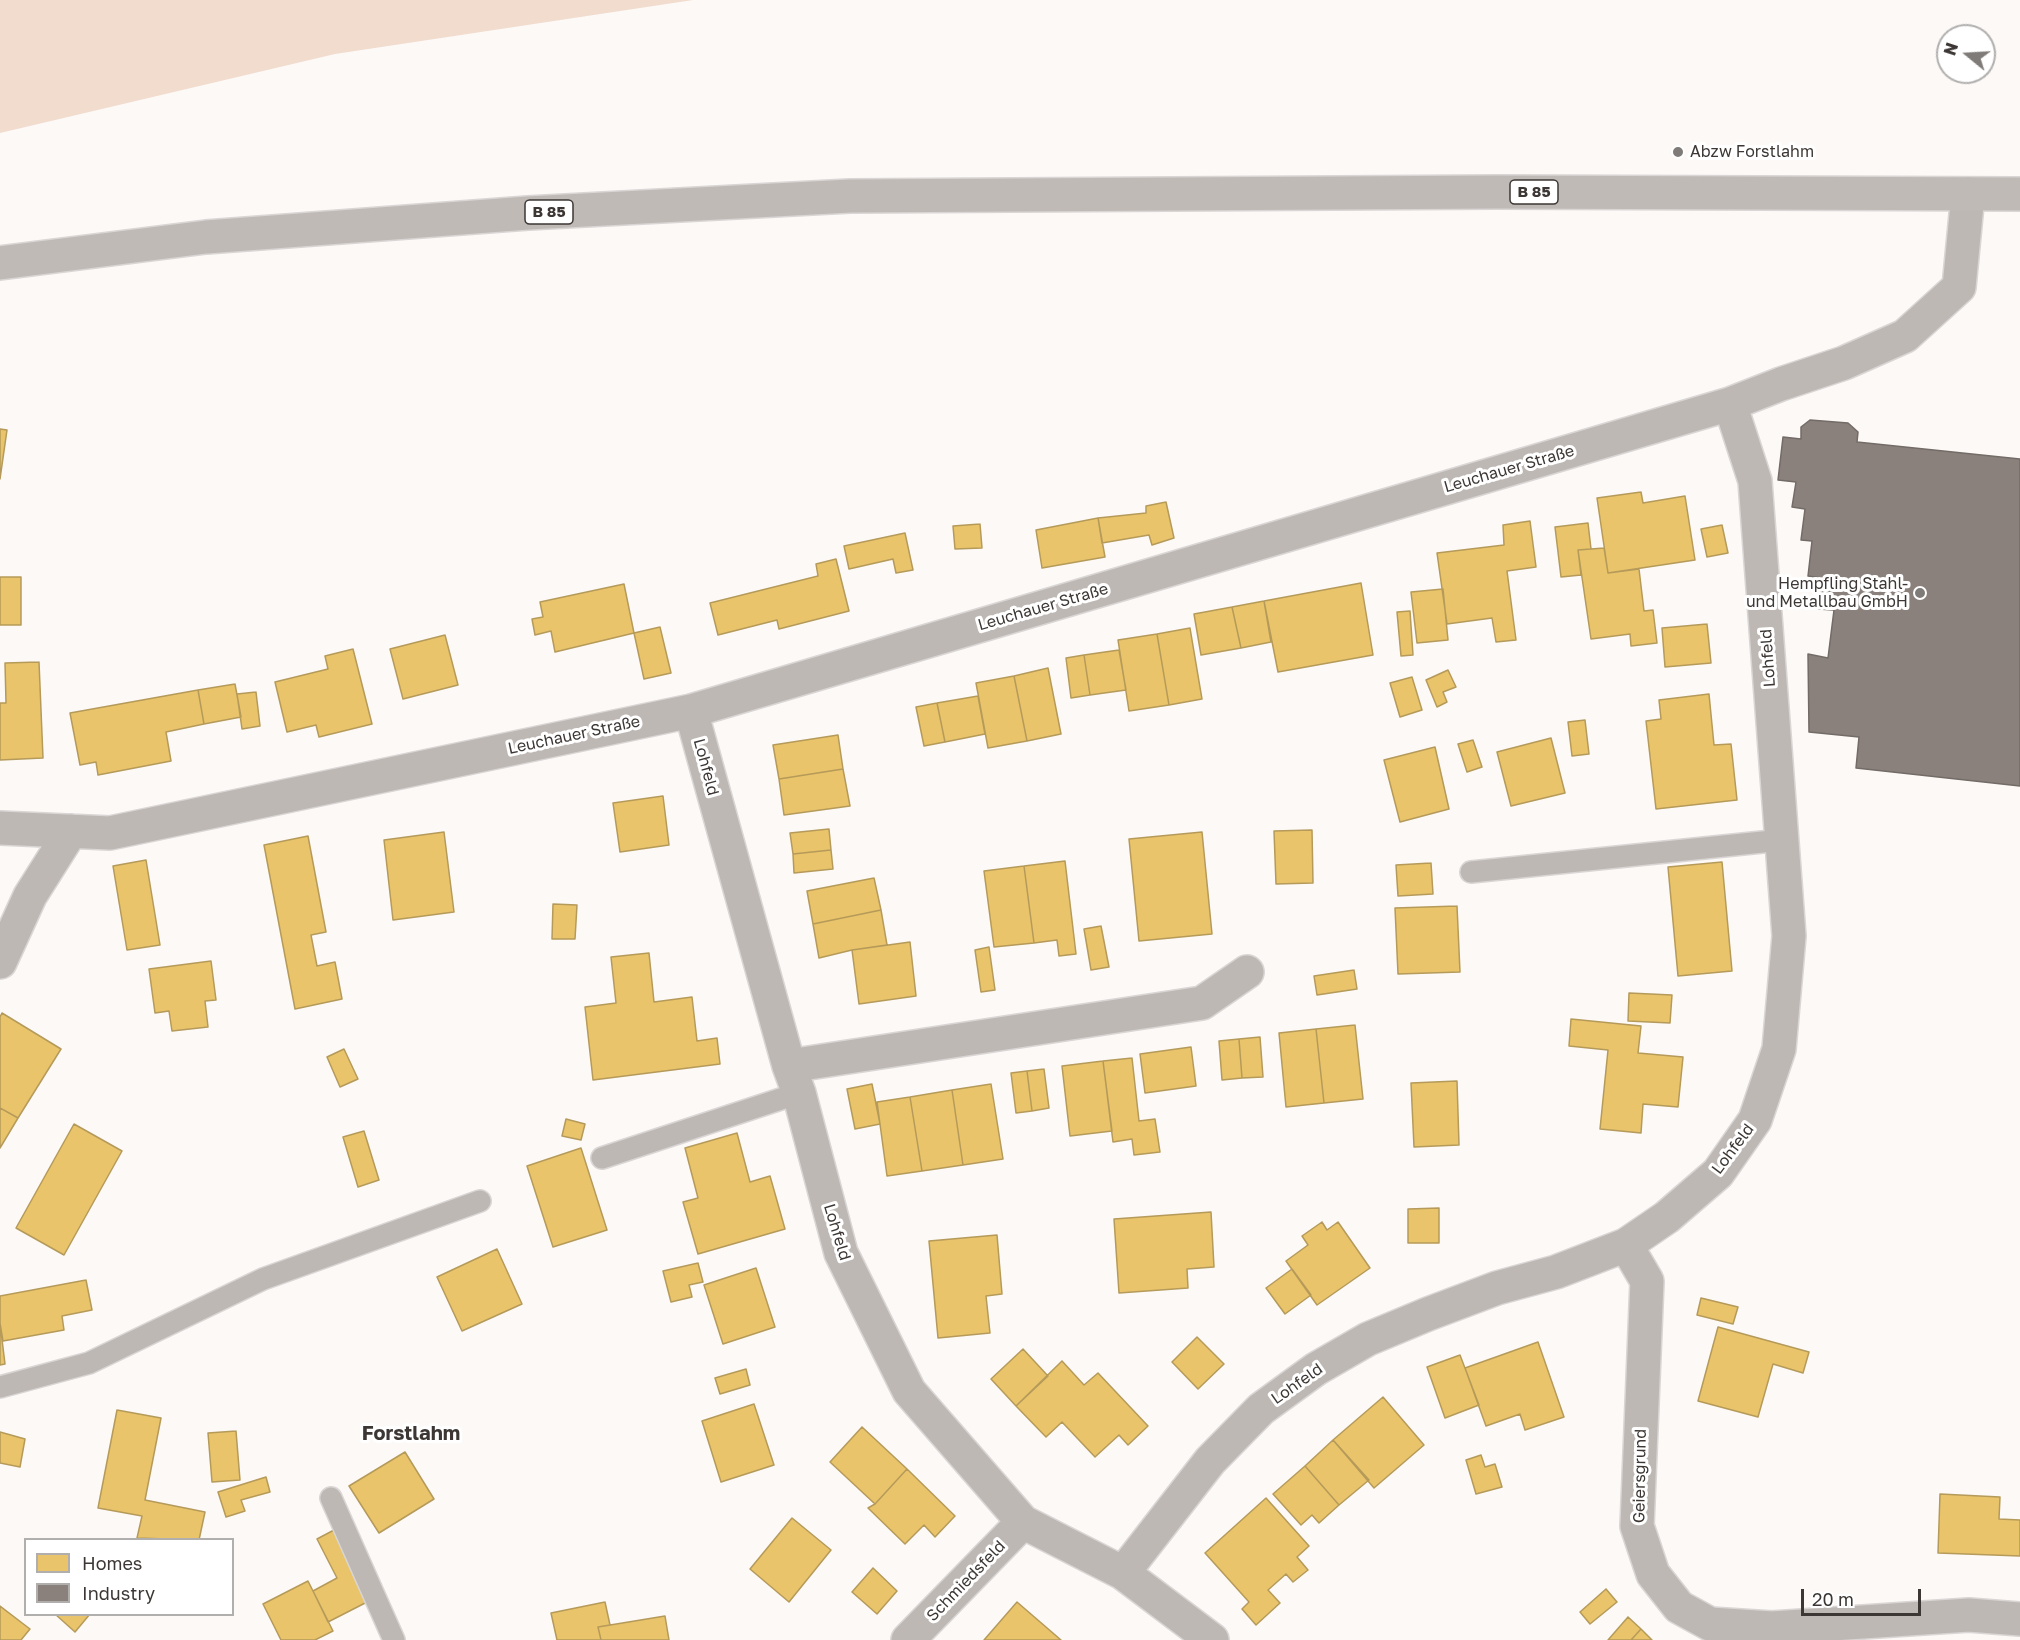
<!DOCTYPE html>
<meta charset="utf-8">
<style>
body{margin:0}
#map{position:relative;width:2020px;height:1640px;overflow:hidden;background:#fcf9f7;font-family:"Golos Text",sans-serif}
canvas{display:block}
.legend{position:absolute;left:24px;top:1538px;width:210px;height:78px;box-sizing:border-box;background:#fff;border:2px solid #b1afae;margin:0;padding:8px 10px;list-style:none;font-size:18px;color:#3c3734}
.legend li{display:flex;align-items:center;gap:12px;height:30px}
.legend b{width:30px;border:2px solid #b1afae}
.north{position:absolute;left:1936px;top:24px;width:60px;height:60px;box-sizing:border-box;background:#fff;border:2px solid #b1afae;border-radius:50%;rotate:288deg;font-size:16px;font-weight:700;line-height:24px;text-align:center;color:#3c3734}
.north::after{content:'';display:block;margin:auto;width:21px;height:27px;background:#7f7b78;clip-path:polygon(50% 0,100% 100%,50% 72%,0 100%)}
.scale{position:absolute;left:1801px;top:1589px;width:120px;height:27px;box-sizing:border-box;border:3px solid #3c3734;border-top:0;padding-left:8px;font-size:18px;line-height:21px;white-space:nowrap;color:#3c3734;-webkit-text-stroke:4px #fff;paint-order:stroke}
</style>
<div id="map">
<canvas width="2020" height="1640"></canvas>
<ul class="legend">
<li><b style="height:16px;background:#e9c46a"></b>Homes</li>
<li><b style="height:16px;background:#8a817c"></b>Industry</li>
</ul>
<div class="north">N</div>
<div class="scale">20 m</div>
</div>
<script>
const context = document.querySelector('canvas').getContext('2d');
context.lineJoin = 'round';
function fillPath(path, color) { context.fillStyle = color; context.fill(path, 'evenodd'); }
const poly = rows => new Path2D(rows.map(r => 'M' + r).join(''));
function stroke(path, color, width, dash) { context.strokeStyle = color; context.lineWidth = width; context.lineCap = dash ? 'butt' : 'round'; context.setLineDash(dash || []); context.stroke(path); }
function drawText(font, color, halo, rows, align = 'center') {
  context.font = font + ' "Golos Text",sans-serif'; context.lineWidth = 6; context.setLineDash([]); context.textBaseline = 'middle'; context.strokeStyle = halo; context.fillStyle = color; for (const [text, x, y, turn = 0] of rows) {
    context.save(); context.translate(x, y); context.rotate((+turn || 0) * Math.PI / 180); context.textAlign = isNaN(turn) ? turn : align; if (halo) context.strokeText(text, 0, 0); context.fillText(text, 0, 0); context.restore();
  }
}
const green = poly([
 [0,0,693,0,335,54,0,133]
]);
const homes = poly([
 [0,429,7,430,0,479,0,429],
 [1641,492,1643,503,1685,496,1695,560,1608,573,1597,498,1641,492],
 [1166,502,1174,538,1152,545,1149,535,1102,543,1098,518,1146,513,1146,506,1166,502],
 [1098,518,1105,557,1042,568,1036,530,1098,518],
 [1530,521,1536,567,1507,571,1516,640,1496,642,1492,618,1447,624,1437,553,1504,545,1503,525,1530,521],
 [1588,523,1591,549,1578,550,1581,575,1561,577,1555,527,1588,523],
 [980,524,982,548,955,549,953,526,980,524],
 [1722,525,1728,553,1707,557,1701,529,1722,525],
 [905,533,913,570,896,573,893,559,849,569,844,546,905,533],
 [1604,548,1608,573,1639,569,1644,611,1653,610,1657,643,1631,646,1630,634,1591,639,1578,550,1604,548],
 [836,559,849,611,779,629,777,620,718,635,710,603,818,576,816,564,836,559],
 [0,577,21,577,21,625,0,625,0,577],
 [1361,583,1373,655,1278,672,1264,601,1361,583],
 [624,584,634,633,555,652,551,631,535,635,532,619,543,617,540,602,624,584],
 [1443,589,1448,640,1417,643,1411,592,1443,589],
 [1264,601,1271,642,1241,648,1232,607,1264,601],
 [1232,607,1241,648,1201,655,1194,614,1232,607],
 [1410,611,1413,655,1401,656,1397,612,1410,611],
 [1707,624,1711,663,1665,667,1662,628,1707,624],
 [660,627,671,673,644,679,634,633,660,627],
 [1190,628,1202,699,1169,705,1157,634,1190,628],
 [1157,634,1169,705,1129,711,1118,640,1157,634],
 [445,635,458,685,403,699,390,649,445,635],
 [353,649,372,724,319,737,316,725,287,732,275,682,328,669,325,656,353,649],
 [1119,650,1126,690,1090,695,1084,655,1119,650],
 [1084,655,1090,695,1071,698,1066,658,1084,655],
 [39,662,43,758,0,760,0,703,6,703,5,663,39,662],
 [1048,668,1061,734,1027,741,1014,676,1048,668],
 [1448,670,1456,687,1443,692,1447,702,1437,707,1426,680,1448,670],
 [1014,676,1027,741,988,748,976,683,1014,676],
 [1412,677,1422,710,1400,717,1390,683,1412,677],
 [235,684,241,717,204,724,198,690,235,684],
 [198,690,204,724,166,732,171,761,98,775,96,762,80,765,70,713,198,690],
 [256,692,260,726,242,729,237,694,256,692],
 [1709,694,1714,745,1731,744,1737,800,1656,809,1646,721,1661,719,1659,700,1709,694],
 [978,696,985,734,945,742,937,703,978,696],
 [937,703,945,742,924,746,916,707,937,703],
 [1585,720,1589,754,1572,756,1568,722,1585,720],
 [838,735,843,769,779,779,773,745,838,735],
 [1551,738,1565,793,1511,806,1497,752,1551,738],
 [1473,740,1482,767,1467,772,1458,744,1473,740],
 [1435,747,1449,809,1400,822,1384,760,1435,747],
 [843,769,850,806,784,815,779,779,843,769],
 [663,796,669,845,620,852,613,803,663,796],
 [829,829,831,850,793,854,790,833,829,829],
 [1312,830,1313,883,1276,884,1274,831,1312,830],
 [444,832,454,912,393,920,384,840,444,832],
 [1202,832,1212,934,1139,941,1129,839,1202,832],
 [308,836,326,932,311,935,317,966,335,962,342,999,295,1009,264,845,308,836],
 [831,850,833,869,794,873,793,854,831,850],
 [146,860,160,945,127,950,113,866,146,860],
 [1065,861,1076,954,1059,956,1057,940,1034,943,1024,866,1065,861],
 [1722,862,1732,971,1678,976,1668,867,1722,862],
 [1431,863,1433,894,1398,896,1396,865,1431,863],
 [1024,866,1034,943,994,947,984,871,1024,866],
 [874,878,881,910,813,924,807,891,874,878],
 [553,904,577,905,575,939,552,939,553,904],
 [1457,906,1460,972,1398,974,1395,908,1457,906],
 [881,910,887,945,852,950,819,958,813,924,881,910],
 [1101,926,1109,967,1091,970,1084,929,1101,926],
 [910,942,916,996,859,1004,852,950,910,942],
 [989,947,995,990,981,992,975,950,989,947],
 [649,953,654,1002,692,997,697,1041,717,1038,720,1064,593,1080,585,1007,616,1003,611,957,649,953],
 [211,961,216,1000,205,1001,208,1027,172,1031,169,1011,155,1013,149,969,211,961],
 [1354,970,1357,989,1317,995,1314,976,1354,970],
 [1629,993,1672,995,1670,1023,1628,1021,1629,993],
 [2,1013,61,1049,18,1118,0,1108,0,1017,2,1013],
 [1571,1019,1641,1026,1638,1053,1683,1057,1678,1107,1643,1104,1641,1133,1600,1129,1608,1050,1569,1046,1571,1019],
 [1355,1025,1363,1099,1324,1103,1316,1029,1355,1025],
 [1316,1029,1324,1103,1286,1107,1279,1033,1316,1029],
 [1260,1037,1263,1077,1242,1078,1239,1039,1260,1037],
 [1239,1039,1242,1078,1222,1080,1219,1041,1239,1039],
 [1191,1047,1196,1086,1145,1093,1140,1054,1191,1047],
 [344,1049,358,1079,340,1087,327,1057,344,1049],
 [1132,1058,1139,1121,1155,1119,1160,1152,1134,1155,1132,1139,1113,1142,1103,1061,1132,1058],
 [1103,1061,1112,1131,1070,1136,1062,1066,1103,1061],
 [1044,1069,1049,1108,1032,1111,1027,1071,1044,1069],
 [1027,1071,1032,1111,1016,1113,1011,1073,1027,1071],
 [1457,1081,1459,1145,1414,1147,1411,1083,1457,1081],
 [872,1084,880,1124,855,1129,847,1089,872,1084],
 [991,1084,1003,1159,963,1165,952,1090,991,1084],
 [952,1090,963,1165,922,1171,910,1097,952,1090],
 [910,1097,922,1171,887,1176,877,1102,910,1097],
 [0,1108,18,1118,0,1148,0,1108],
 [566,1119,585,1124,581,1140,562,1136,566,1119],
 [74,1124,122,1151,64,1255,16,1228,74,1124],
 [364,1131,379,1180,358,1187,343,1137,364,1131],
 [737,1133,750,1182,770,1176,785,1229,698,1254,683,1202,698,1198,685,1148,737,1133],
 [581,1148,607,1230,553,1247,527,1166,581,1148],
 [1439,1208,1439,1243,1408,1243,1408,1209,1439,1208],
 [1211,1212,1214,1267,1187,1269,1188,1288,1119,1293,1114,1219,1211,1212],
 [1322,1222,1327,1230,1338,1222,1370,1268,1317,1305,1286,1261,1308,1245,1302,1236,1322,1222],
 [997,1235,1002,1294,986,1296,990,1333,938,1338,929,1241,997,1235],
 [497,1249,522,1304,462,1331,437,1277,497,1249],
 [698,1263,703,1282,689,1285,692,1297,671,1302,663,1271,698,1263],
 [756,1268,775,1327,723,1344,704,1285,756,1268],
 [1292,1269,1311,1295,1285,1314,1266,1288,1292,1269],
 [86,1280,92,1310,62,1316,64,1330,3,1341,0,1323,0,1296,86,1280],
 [1701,1298,1738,1307,1733,1324,1697,1315,1701,1298],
 [0,1323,5,1364,0,1365,0,1323],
 [1718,1327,1809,1352,1803,1373,1773,1364,1758,1417,1698,1401,1718,1327],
 [1197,1337,1224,1364,1198,1389,1172,1362,1197,1337],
 [1538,1342,1564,1417,1525,1430,1520,1414,1486,1426,1465,1368,1538,1342],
 [1023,1349,1048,1376,1016,1406,991,1379,1023,1349],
 [1460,1355,1479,1405,1445,1418,1427,1367,1460,1355],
 [1062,1361,1084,1385,1098,1373,1148,1426,1128,1445,1119,1435,1095,1457,1062,1422,1046,1437,1016,1406,1062,1361],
 [746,1369,750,1385,720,1394,715,1378,746,1369],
 [1383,1397,1424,1445,1374,1488,1333,1440,1383,1397],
 [754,1404,774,1465,721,1482,702,1421,754,1404],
 [117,1410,161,1418,145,1500,205,1512,199,1540,137,1538,142,1516,98,1508,117,1410],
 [862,1427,907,1469,875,1504,830,1462,862,1427],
 [236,1431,240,1480,212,1482,208,1433,236,1431],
 [0,1432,25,1439,20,1467,0,1463,0,1432],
 [1333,1440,1369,1480,1339,1505,1305,1466,1333,1440],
 [405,1452,434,1499,379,1533,349,1486,405,1452],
 [1481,1455,1485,1467,1495,1464,1502,1487,1476,1494,1466,1460,1481,1455],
 [1305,1466,1339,1505,1319,1523,1312,1515,1301,1525,1273,1494,1305,1466],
 [907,1469,955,1516,935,1537,924,1525,905,1544,868,1508,875,1504,907,1469],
 [266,1477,270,1492,241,1500,245,1511,226,1517,218,1492,266,1477],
 [1940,1494,2000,1497,1999,1519,2020,1520,2020,1556,1938,1553,1940,1494],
 [1266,1498,1309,1546,1297,1557,1308,1570,1293,1582,1286,1574,1268,1590,1280,1603,1256,1625,1242,1609,1249,1602,1205,1553,1266,1498],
 [792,1518,831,1550,789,1602,750,1569,792,1518],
 [334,1530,371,1600,328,1622,313,1591,337,1578,317,1539,334,1530],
 [873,1568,897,1591,877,1614,852,1592,873,1568],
 [308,1581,333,1631,315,1640,281,1640,263,1604,308,1581],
 [1606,1589,1617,1602,1590,1624,1580,1612,1606,1589],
 [605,1602,610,1625,598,1627,601,1640,557,1640,551,1613,605,1602],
 [1017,1602,1061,1640,984,1640,1017,1602],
 [0,1606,30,1629,21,1640,0,1640,0,1606],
 [55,1614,90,1614,75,1632,55,1614],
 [665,1616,669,1640,601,1640,598,1627,665,1616],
 [1628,1617,1641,1629,1631,1640,1608,1640,1628,1617],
 [1641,1629,1652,1640,1631,1640,1641,1629]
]);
const industry = poly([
 [1810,420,1848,423,1858,432,1857,442,2020,459,2020,786,1856,768,1859,737,1809,732,1808,654,1828,658,1834,610,1818,609,1821,578,1808,576,1812,541,1801,540,1805,509,1792,507,1796,482,1778,480,1783,437,1801,439,1801,427,1810,420]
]);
const service = poly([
 [1471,872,1782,840],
 [602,1158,799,1093],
 [0,1387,89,1363,263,1279,480,1201],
 [331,1498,394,1640]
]);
const minor = poly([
 [691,711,789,1066,799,1093,841,1253,909,1391,1023,1522,1123,1573,1212,1640],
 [0,828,110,833,691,711,1730,404,1781,384,1844,363,1905,336,1959,287,1968,194],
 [0,962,30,896,71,831],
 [789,1066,1202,1003,1247,972],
 [1626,1245,1647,1281,1637,1526,1653,1574,1679,1607,1710,1624,1772,1628,1969,1615,2020,1619],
 [1123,1573,1210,1461,1261,1409,1316,1369,1368,1339,1428,1314,1497,1288,1556,1272,1626,1245,1667,1217,1718,1173,1755,1120,1779,1049,1789,936,1755,481,1730,404],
 [908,1640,1023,1522]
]);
const primary = poly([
 [0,263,206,237,528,213,850,196,1497,192,2020,194]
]);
const markers = [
 [1678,152,6,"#7f7b78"],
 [1920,593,6,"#7f7b78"]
];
const shields = [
 [1534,192,48],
 [549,212,48]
];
const shieldNames = [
 ["B 85",1534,192],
 ["B 85",549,212]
];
const poiNames = [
 ["Abzw Forstlahm",1690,152],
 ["Hempfling Stahl-",1908,584,"right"],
 ["und Metallbau GmbH",1908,602,"right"]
];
const streetNames = [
 ["Leuchauer Straße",1509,469,-16],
 ["Leuchauer Straße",1043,607,-16],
 ["Lohfeld",1768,658,-94],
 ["Leuchauer Straße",574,735,-12],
 ["Lohfeld",706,767,75],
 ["Lohfeld",1733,1149,-53],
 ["Lohfeld",837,1232,73],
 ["Lohfeld",1297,1384,-35],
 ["Geiersgrund",1640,1476,-89],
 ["Schmiedsfeld",966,1581,-46]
];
const quarterNames = [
 ["Forstlahm",411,1434]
];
fillPath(green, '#f1dcce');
fillPath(homes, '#e9c46a');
stroke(homes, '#b59a5a', 1.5);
fillPath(industry, '#8a817c');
stroke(industry, '#736b66', 1.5);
stroke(service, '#d9d6d5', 24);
stroke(minor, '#d9d6d5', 36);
stroke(primary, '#d9d6d5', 36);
stroke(service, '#beb8b4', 21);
stroke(minor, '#beb8b4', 33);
stroke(primary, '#c0bab6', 33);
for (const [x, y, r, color] of markers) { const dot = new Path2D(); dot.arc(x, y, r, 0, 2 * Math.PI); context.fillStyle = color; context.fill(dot); stroke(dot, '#fff', 2); }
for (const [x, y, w] of shields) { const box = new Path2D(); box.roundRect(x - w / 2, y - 12, w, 24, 4.5); context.fillStyle = '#fff'; context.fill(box); stroke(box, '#3c3734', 1.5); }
drawText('bold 15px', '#3c3734', null, shieldNames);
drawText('16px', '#3c3734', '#fff', poiNames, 'left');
drawText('16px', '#3c3734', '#fff', streetNames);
drawText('bold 20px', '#3c3734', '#fff', quarterNames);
</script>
